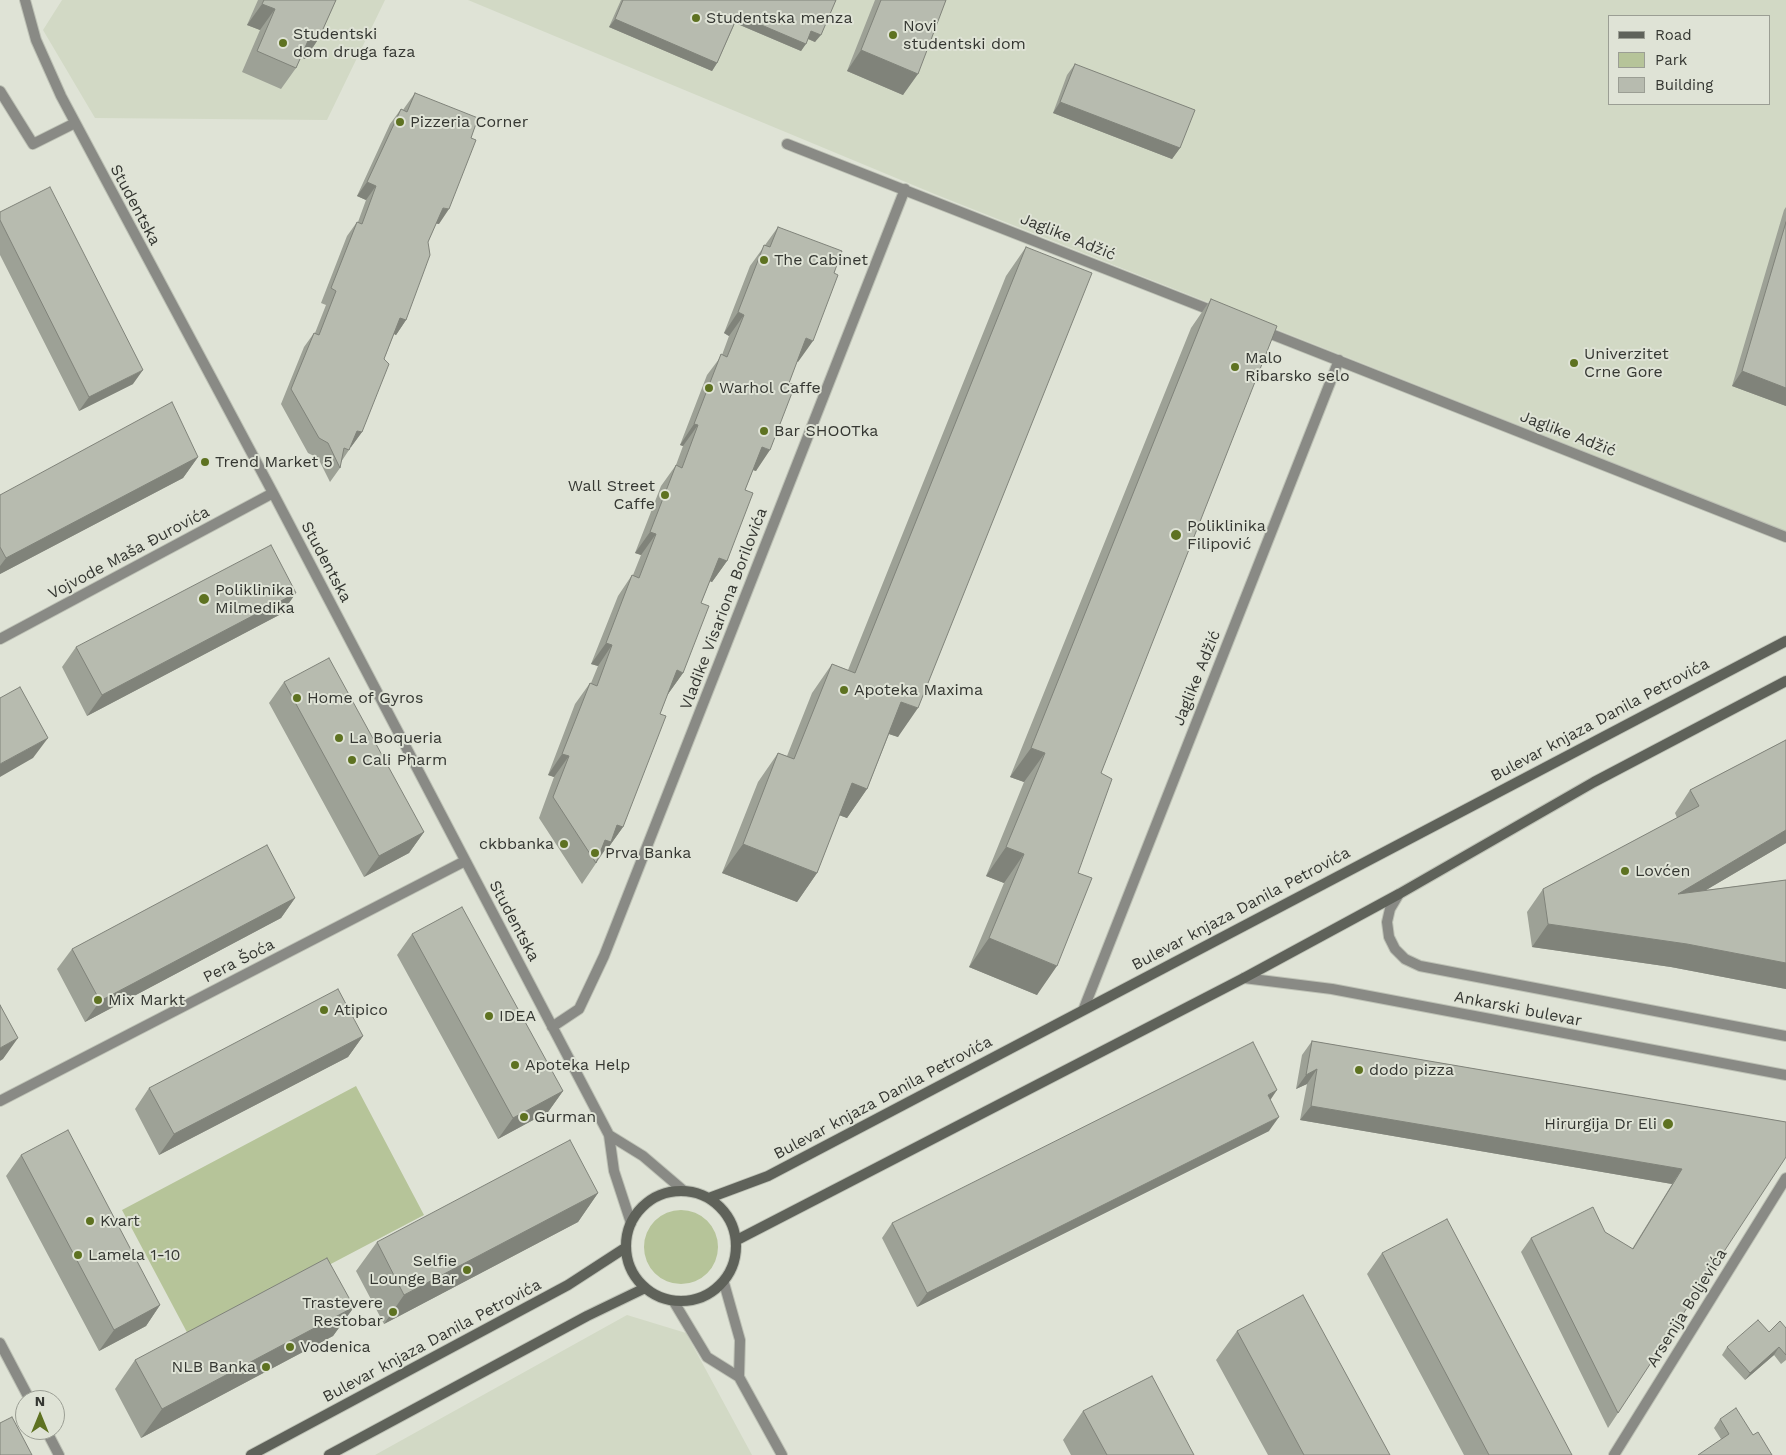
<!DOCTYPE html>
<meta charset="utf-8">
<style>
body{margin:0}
#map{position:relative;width:1786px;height:1455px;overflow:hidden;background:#dfe3d6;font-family:"Work Sans",sans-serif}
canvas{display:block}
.legend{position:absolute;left:1608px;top:15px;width:162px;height:90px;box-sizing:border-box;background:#dfe3d6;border:1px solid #9b9e94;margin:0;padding:6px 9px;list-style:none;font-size:15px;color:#353732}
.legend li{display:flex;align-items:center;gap:10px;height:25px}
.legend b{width:25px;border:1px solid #9b9e94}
.north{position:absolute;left:15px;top:1390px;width:50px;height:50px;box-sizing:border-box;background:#dfe3d6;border:1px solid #9b9e94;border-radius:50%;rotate:0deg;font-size:14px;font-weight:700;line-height:20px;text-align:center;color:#353732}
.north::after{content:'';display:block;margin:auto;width:18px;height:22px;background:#5e7221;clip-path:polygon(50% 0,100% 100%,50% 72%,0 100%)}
</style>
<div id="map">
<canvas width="1786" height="1455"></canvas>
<ul class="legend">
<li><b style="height:6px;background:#5f625a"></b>Road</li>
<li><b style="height:14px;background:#b6c499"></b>Park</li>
<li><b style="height:14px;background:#b7bbaf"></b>Building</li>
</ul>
<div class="north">N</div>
</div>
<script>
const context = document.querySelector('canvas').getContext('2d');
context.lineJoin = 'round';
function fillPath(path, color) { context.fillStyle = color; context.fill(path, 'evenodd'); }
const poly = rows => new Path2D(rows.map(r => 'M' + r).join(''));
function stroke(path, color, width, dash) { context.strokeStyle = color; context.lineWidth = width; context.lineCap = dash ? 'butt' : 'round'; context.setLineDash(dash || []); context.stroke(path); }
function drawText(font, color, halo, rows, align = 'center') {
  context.font = font + ' "Work Sans",sans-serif'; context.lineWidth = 4; context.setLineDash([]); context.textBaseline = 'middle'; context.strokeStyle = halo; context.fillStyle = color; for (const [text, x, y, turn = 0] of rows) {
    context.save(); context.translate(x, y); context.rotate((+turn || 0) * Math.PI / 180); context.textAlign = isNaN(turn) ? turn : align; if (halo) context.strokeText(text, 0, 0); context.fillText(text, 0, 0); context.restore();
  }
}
const built = poly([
 [62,0,385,0,327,120,95,118,43,30],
 [468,0,1786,0,1786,531,937,195],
 [1610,16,1770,16,1770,104,1610,104],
 [627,1315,686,1333,752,1455,375,1455]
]);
const green = poly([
 [356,1086,424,1215,190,1338,122,1210],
 '644 1247a37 37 0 1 1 74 0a37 37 0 1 1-74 0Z'
]);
const minor = poly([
 [25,0,36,40,61,96,273,493,609,1135,614,1171,631,1223],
 [0,91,33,144,75,123],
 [787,144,1218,313],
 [1261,330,1786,537],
 [0,639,273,493],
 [1399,894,1390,909,1387,922,1389,937,1395,949,1405,959,1420,966,1786,1036],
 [1244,978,1332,989,1786,1075],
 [1084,1008,1339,360],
 [552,1027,579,1009,604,956,905,189],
 [0,1101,465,861],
 [609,1135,643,1156,684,1191],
 [724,1283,740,1340,739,1377],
 [674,1302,707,1357,739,1377,782,1455],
 [0,1343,30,1400],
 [46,1430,59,1455],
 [1614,1455,1786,1178]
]);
const secondary = poly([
 '626 1246a55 55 0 1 1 110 0a55 55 0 1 1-110 0Z',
 [709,1198,768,1176,1786,641],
 [737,1240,1244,978,1399,894,1594,782,1786,681],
 [251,1455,568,1285,625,1248],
 [329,1455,587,1316,645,1288]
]);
const wall = poly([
 [258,0,336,0,319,38,305,59,301,57,296,68,281,89,242,72,260,30,247,25],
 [621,0,836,0,815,42,808,39,801,51,735,23,717,63,712,71,609,27],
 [875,0,946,0,903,95,847,71],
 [1075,64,1180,148,1172,159,1053,113,1067,75],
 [415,93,439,224,436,223,428,242,406,320,396,335,394,334,384,359,362,432,351,447,351,446,349,450,341,462,340,468,330,482,318,458,308,453,281,404,304,347,314,333,315,333,326,305,321,303,347,236,357,222,358,222,366,200,357,196,390,124,401,109,403,110,405,107],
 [1786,207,1786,406,1732,386,1784,210],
 [0,212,133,384,79,411,0,255],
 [778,227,798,362,797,361,756,471,753,470,745,490,727,561,712,582,710,581,701,603,683,673,668,694,668,693,660,714,623,827,608,848,607,847,582,884,539,818,554,777,548,775,575,704,590,683,591,683,598,666,591,664,618,596,632,575,633,575,641,555,635,553,661,486,676,465,683,446,680,445,707,375,722,355,729,336,724,333,750,266],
 [1026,247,898,737,889,734,867,789,847,818,839,815,817,873,797,902,722,873,758,782,778,753,787,756,812,693,832,664,848,670,1006,276],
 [1211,299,1078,873,1037,995,969,967,1004,883,986,876,1024,782,1010,777,1191,328],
 [198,457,183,478,0,574,0,495],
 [296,593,281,614,87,716,62,667,76,647],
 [284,682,424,832,409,853,364,877,269,703],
 [1786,740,1786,843,1706,890,1786,880,1786,989,1671,967,1532,947,1527,912,1543,889,1677,818,1675,813,1690,790],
 [295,898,281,918,85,1022,57,969,72,949],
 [412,934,563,1091,548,1112,498,1139,397,955],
 [363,1036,348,1057,159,1155,135,1109,149,1088],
 [1312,1041,1786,1122,1618,1413,1608,1428,1521,1252,1531,1238,1605,1232,1632,1249,1672,1184,1300,1120,1307,1084,1296,1089,1302,1055],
 [1270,1100,1269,1131,917,1307,882,1238,892,1223],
 [21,1155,160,1305,146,1326,99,1351,6,1176],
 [598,1193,578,1222,384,1324,356,1271,377,1242],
 [1382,1253,1572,1455,1464,1455,1367,1274],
 [354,1307,333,1336,141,1438,115,1389,135,1360],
 [1786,1328,1786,1360,1781,1364,1774,1355,1745,1380,1722,1355,1727,1347,1769,1332],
 [1237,1331,1390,1455,1268,1455,1216,1360],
 [1083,1411,1194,1455,1071,1455,1063,1440],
 [1720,1419,1753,1435,1721,1439,1714,1428]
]);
const shadedWall = poly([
 [262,4,275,9,260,30,247,25],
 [738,15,806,44,801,51,733,22],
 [615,19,717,63,712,71,609,27],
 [811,31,821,35,815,42,806,38],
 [311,34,319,38,305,59,296,55],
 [861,50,918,74,903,95,847,71],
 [1060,102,1180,148,1172,159,1053,113],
 [367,182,376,186,366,200,357,196],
 [443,208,449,209,439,224,432,223],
 [738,312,744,315,729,336,724,333],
 [400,318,406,320,396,335,390,332],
 [806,338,813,341,798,362,792,359],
 [143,370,133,384,79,411,89,397],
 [1742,371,1786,388,1786,406,1732,386],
 [694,424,698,425,683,446,680,445],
 [357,431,362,432,351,447,347,445],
 [762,447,770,450,756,471,747,468],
 [198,457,183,478,0,574,0,566,6,558],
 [650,532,656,534,641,555,635,553],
 [719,558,727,561,712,582,704,579],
 [296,593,281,614,87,716,102,695],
 [606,643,612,645,598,666,591,664],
 [677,670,683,673,668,694,662,691],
 [901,702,918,708,898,737,880,731],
 [48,738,33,758,0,777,0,764],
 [1031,748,1045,753,1024,782,1010,777],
 [562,754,569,756,554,777,548,775],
 [852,783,867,789,847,818,831,812],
 [617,825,623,827,608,848,607,847,596,862,605,840],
 [1786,830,1786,843,1662,916,1678,894],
 [424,832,409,853,364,877,379,856],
 [743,844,817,873,797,902,722,873],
 [1006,847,1024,854,1004,883,986,876],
 [295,898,281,918,85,1022,100,1001],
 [1548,924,1687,944,1786,963,1786,989,1671,967,1532,947],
 [989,938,1057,966,1037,995,969,967],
 [363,1036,348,1057,159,1155,174,1134],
 [18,1038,3,1059,0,1061,0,1048],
 [1317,1069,1307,1084,1296,1089,1306,1075],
 [1277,1090,1267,1105,1268,1095],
 [563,1091,548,1112,498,1139,513,1118],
 [1311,1106,1682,1169,1672,1184,1300,1120],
 [1279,1117,1269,1131,917,1307,927,1293],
 [598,1193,578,1222,384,1324,404,1295],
 [160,1305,146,1326,99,1351,114,1330],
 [354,1307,333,1336,141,1438,162,1409],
 [1779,1347,1774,1355,1745,1380,1750,1373]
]);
const building = poly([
 [264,0,336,0,319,38,311,34,296,68,257,51,275,9,262,4,264,0],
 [623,0,836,0,821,35,811,31,806,44,738,15,717,63,615,19,623,0],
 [881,0,946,0,918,74,861,50,881,0],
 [1075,64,1195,110,1180,148,1060,102,1075,64],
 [415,93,478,118,471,138,476,140,449,209,443,208,428,242,430,255,406,320,400,318,384,359,389,364,362,432,357,431,349,450,344,448,340,468,328,443,319,438,291,389,314,333,319,335,336,291,331,288,357,222,362,224,376,186,367,182,401,109,407,112,415,93],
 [50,187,143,370,89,397,0,220,0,212,50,187],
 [1786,222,1786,388,1742,371,1786,222],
 [778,227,842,251,834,273,838,275,813,341,806,338,789,383,795,385,770,450,762,447,745,490,753,493,727,561,719,558,701,603,709,606,683,673,677,670,660,714,666,716,623,827,617,825,611,842,605,840,596,863,553,797,569,756,562,754,590,683,597,686,612,645,606,643,632,575,639,578,656,534,650,532,676,465,682,468,698,425,694,424,721,354,727,357,744,315,738,312,764,245,770,247,778,227],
 [1026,247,1092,273,918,708,901,702,867,789,852,783,817,873,743,844,778,753,794,759,832,664,855,673,1026,247],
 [1211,299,1277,326,1101,773,1112,779,1078,873,1092,878,1057,966,989,938,1024,854,1006,847,1045,753,1031,748,1211,299],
 [172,402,198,457,6,558,0,547,0,495,172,402],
 [271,545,296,593,102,695,76,647,271,545],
 [329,658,424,832,379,856,284,682,329,658],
 [20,687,48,738,0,764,0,698,20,687],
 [1786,740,1786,830,1678,894,1786,880,1786,963,1687,944,1548,924,1543,889,1699,806,1690,790,1786,740],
 [267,845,295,898,100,1001,72,949,267,845],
 [462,907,563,1091,513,1118,412,934,462,907],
 [338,989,363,1036,174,1134,149,1088,338,989],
 [0,1005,18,1038,0,1048,0,1005],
 [1312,1041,1786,1122,1786,1157,1618,1413,1531,1238,1593,1207,1605,1232,1633,1249,1682,1169,1311,1106,1317,1069,1306,1075,1312,1041],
 [1253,1042,1277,1090,1268,1095,1279,1117,927,1293,892,1223,1253,1042],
 [68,1130,160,1305,114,1330,21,1155,68,1130],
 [570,1140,598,1193,404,1295,377,1242,570,1140],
 [1447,1219,1572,1455,1489,1455,1382,1253,1447,1219],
 [327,1258,354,1307,162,1409,135,1360,327,1258],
 [1303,1295,1390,1455,1304,1455,1237,1331,1303,1295],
 [1758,1320,1769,1332,1780,1321,1786,1328,1786,1355,1779,1347,1750,1373,1727,1347,1758,1320],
 [1152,1376,1194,1455,1107,1455,1083,1411,1152,1376],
 [1736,1408,1753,1435,1758,1432,1772,1455,1698,1455,1729,1434,1720,1419,1736,1408],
 [12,1417,32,1455,0,1455,0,1423,12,1417]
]);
const markers = [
 [696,18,5,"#5e7221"],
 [893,35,5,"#5e7221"],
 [283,43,5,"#5e7221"],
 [400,122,5,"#5e7221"],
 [764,260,5,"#5e7221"],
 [1574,363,5,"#5e7221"],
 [1235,367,5,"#5e7221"],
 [709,388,5,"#5e7221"],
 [764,431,5,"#5e7221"],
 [205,462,5,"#5e7221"],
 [665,495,5,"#5e7221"],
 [1176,535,6,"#5e7221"],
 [204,599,6,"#5e7221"],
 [844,690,5,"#5e7221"],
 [297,698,5,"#5e7221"],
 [339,738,5,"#5e7221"],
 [352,760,5,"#5e7221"],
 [564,844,5,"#5e7221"],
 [595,853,5,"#5e7221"],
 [1625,871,5,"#5e7221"],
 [98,1000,5,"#5e7221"],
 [324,1010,5,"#5e7221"],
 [489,1016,5,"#5e7221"],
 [515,1065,5,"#5e7221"],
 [1359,1070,5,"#5e7221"],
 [524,1117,5,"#5e7221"],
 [1668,1124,6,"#5e7221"],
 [90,1221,5,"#5e7221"],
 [78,1255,5,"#5e7221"],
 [467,1270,5,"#5e7221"],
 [393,1312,5,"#5e7221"],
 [290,1347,5,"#5e7221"],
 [266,1367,5,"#5e7221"]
];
const poiNames = [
 ["Studentska menza",706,18],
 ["Novi",903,26],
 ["studentski dom",903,44],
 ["Studentski",293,34],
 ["dom druga faza",293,52],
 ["Pizzeria Corner",410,122],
 ["The Cabinet",774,260],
 ["Univerzitet",1584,354],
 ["Crne Gore",1584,372],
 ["Malo",1245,358],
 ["Ribarsko selo",1245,376],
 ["Warhol Caffe",719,388],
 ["Bar SHOOTka",774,431],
 ["Trend Market 5",215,462],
 ["Wall Street",655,486,"right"],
 ["Caffe",655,504,"right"],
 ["Poliklinika",1187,526],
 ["Filipović",1187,544],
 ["Poliklinika",215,590],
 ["Milmedika",215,608],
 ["Apoteka Maxima",854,690],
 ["Home of Gyros",307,698],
 ["La Boqueria",349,738],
 ["Cali Pharm",362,760],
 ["ckbbanka",554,844,"right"],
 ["Prva Banka",605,853],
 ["Lovćen",1635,871],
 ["Mix Markt",108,1000],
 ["Atipico",334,1010],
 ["IDEA",499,1016],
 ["Apoteka Help",525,1065],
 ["dodo pizza",1369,1070],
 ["Gurman",534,1117],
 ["Hirurgija Dr Eli",1657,1124,"right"],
 ["Kvart",100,1221],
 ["Lamela 1-10",88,1255],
 ["Selfie",457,1261,"right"],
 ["Lounge Bar",457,1279,"right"],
 ["Trastevere",383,1303,"right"],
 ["Restobar",383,1321,"right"],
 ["Vodenica",300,1347],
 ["NLB Banka",256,1367,"right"]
];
const streetNames = [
 ["Studentska",135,205,62],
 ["Jaglike Adžić",1068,237,22],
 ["Jaglike Adžić",1568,434,21],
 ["Vojvode Maša Đurovića",129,553,-28],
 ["Studentska",326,562,62],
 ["Vladike Visariona Borilovića",724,609,-69],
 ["Jaglike Adžić",1197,678,-68],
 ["Bulevar knjaza Danila Petrovića",1600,720,-28],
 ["Bulevar knjaza Danila Petrovića",1241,909,-28],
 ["Studentska",514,921,62],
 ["Pera Šoća",239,961,-27],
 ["Ankarski bulevar",1518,1009,11],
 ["Bulevar knjaza Danila Petrovića",883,1098,-28],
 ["Arsenija Boljevića",1687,1308,-58],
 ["Bulevar knjaza Danila Petrovića",432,1341,-28]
];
fillPath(built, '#d2d9c5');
fillPath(green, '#b6c499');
stroke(minor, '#bdc1b5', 12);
stroke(secondary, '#bdc1b5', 12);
stroke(minor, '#898a85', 10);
stroke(secondary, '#5f625a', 10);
fillPath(wall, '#9da196');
fillPath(shadedWall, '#80837a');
fillPath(building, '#b7bbaf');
stroke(building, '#80837a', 1);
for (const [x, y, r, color] of markers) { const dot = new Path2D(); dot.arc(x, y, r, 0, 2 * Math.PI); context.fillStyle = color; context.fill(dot); stroke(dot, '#dfe3d6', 2); }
drawText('16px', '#353732', '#dfe3d6', poiNames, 'left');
drawText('16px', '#353732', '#dfe3d6', streetNames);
</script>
